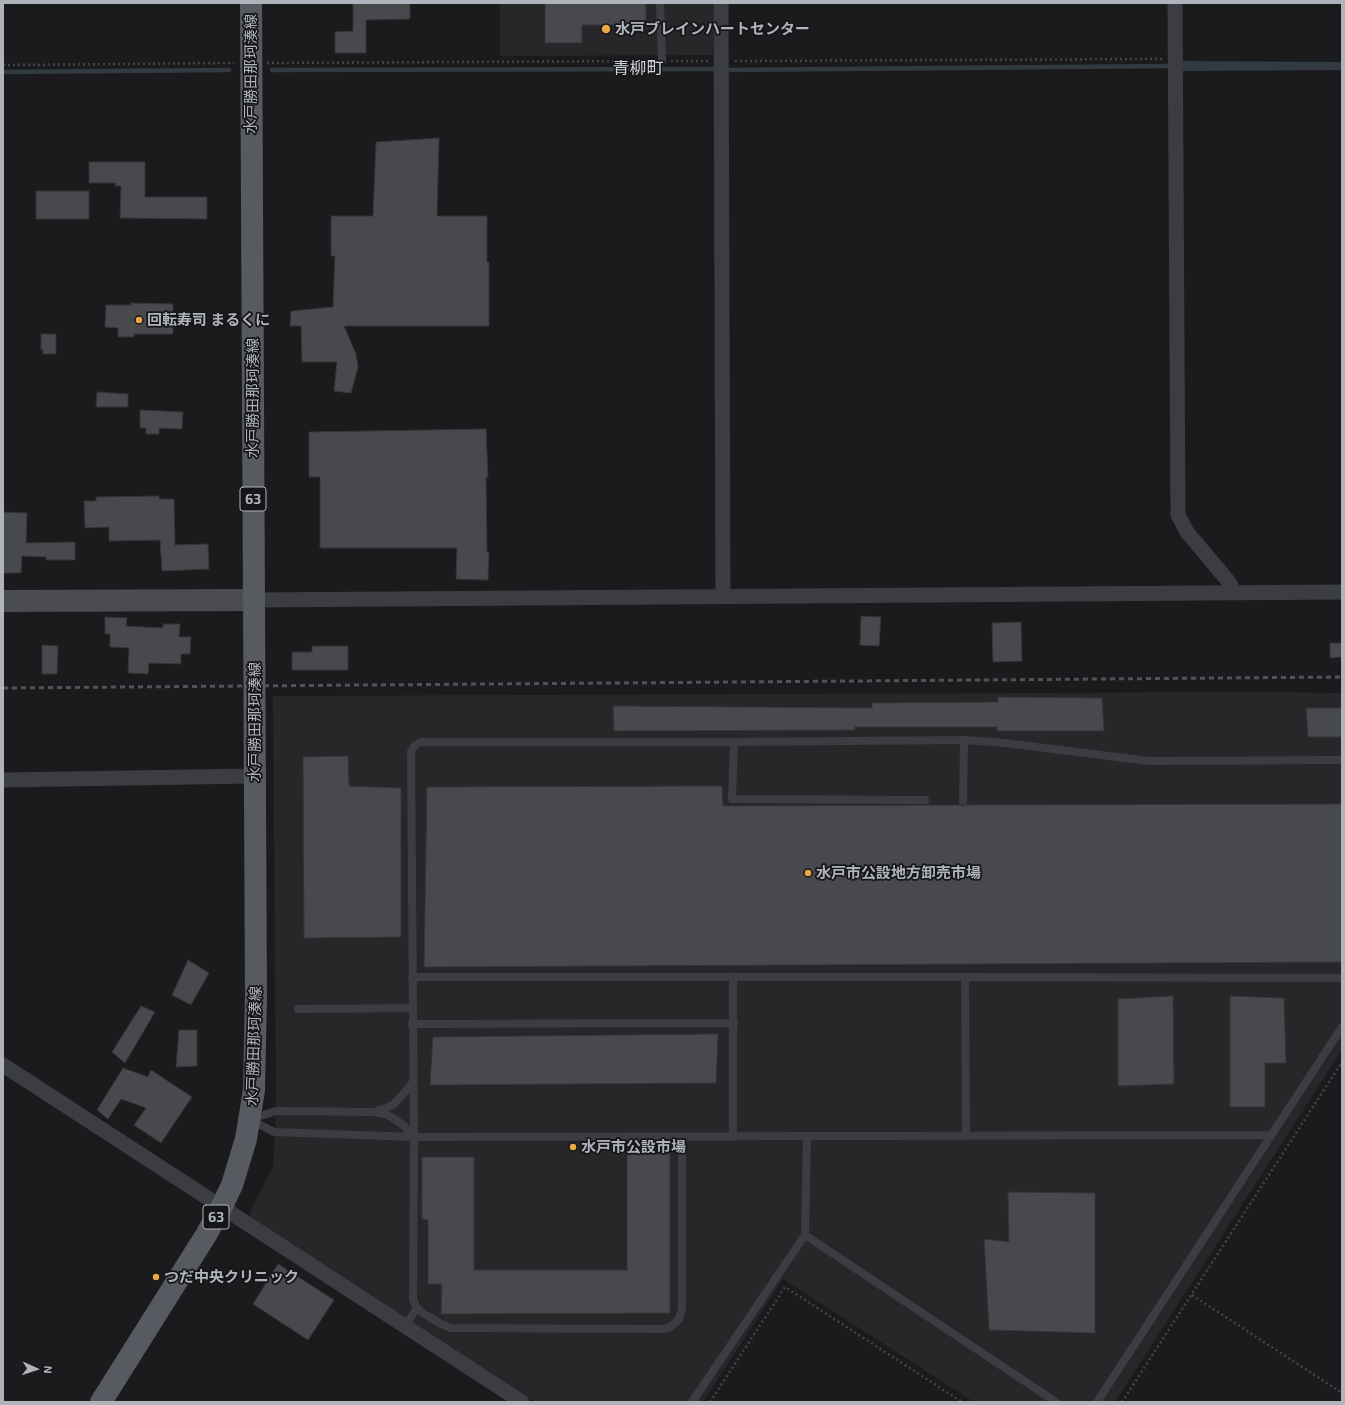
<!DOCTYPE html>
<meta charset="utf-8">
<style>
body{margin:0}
#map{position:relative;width:1345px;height:1405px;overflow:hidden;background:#1b1b1d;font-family:"Exo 2",sans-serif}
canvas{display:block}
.frame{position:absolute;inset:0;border:4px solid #aeb3bc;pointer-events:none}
.north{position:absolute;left:16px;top:1349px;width:40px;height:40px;-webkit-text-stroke:3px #161618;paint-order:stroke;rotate:93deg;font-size:11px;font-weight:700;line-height:16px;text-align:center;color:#aeb3bc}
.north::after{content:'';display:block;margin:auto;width:14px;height:18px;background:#aeb3bc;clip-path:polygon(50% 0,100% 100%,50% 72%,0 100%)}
</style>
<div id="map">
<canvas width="1345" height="1405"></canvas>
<div class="frame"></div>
<div class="north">N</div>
</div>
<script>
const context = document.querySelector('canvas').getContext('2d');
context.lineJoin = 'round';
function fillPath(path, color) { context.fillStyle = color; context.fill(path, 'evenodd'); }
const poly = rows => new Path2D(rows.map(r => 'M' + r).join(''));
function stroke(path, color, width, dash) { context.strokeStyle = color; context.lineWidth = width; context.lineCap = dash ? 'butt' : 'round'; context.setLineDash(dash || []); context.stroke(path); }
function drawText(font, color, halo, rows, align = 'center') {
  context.font = font + ' "Exo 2","Noto Sans JP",sans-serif'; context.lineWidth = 3.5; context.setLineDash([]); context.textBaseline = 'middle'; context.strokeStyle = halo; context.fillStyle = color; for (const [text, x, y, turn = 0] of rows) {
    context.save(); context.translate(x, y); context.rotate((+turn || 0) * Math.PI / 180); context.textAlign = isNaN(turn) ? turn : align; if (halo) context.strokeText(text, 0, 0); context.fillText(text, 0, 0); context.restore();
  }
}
const built = poly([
 [500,3,713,3,713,55,500,56],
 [1261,692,1342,693,1342,1050,1115,1402,974,1402,783,1279,703,1402,536,1402,251,1219,250,1212,273,1167,276,1111,273,696]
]);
const water = poly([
 [1179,61,1342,62,1342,70,1180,71]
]);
const stream = poly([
 [272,70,714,69],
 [727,70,1169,66],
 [3,72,229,70]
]);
const building = poly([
 [353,3,410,3,410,19,366,20,366,53,335,53,335,32,353,31,353,3],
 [545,3,646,3,646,25,582,25,582,43,545,43,545,3],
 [439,138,437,216,487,216,487,262,489,262,489,326,344,326,356,354,358,367,351,393,334,391,337,362,302,362,301,326,290,326,291,311,333,307,335,256,331,256,331,216,373,216,376,142,439,138],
 [89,162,145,162,145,197,207,197,207,219,120,218,121,186,115,186,116,183,89,183,89,162],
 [36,191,89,191,89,219,36,219,36,191],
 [131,303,173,304,173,334,134,334,134,337,118,337,118,328,105,327,106,305,131,305,131,303],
 [41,334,56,334,56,354,43,354,43,350,41,350,41,334],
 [97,392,128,394,128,407,96,407,97,392],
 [140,410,183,412,182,429,159,428,159,434,146,434,146,428,140,428,140,410],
 [486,429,488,477,486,477,487,552,489,552,488,580,456,579,457,548,320,548,320,477,309,477,309,432,486,429],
 [159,496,159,499,174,499,175,545,208,544,209,569,162,571,160,540,109,541,109,527,85,528,84,501,96,501,96,497,159,496],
 [3,512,27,513,26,543,75,542,75,560,46,560,46,557,22,556,21,573,3,573,3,512],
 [861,616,881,617,879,646,860,645,861,616],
 [105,617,127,618,126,626,163,628,163,624,180,624,179,637,191,637,190,654,181,654,181,664,149,663,148,674,128,673,129,648,110,647,110,634,105,634,105,617],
 [1021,622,1022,661,993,662,992,623,1021,622],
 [1330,643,1342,643,1342,657,1330,658,1330,643],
 [42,645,58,646,57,674,42,674,42,645],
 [312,646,348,646,348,670,292,670,292,652,312,652,312,646],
 [998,697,1102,698,1104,731,997,731,997,727,855,727,855,730,614,731,613,706,872,708,872,703,998,702,998,697],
 [1306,708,1342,708,1342,737,1308,737,1306,708],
 [348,756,349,786,401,788,401,937,304,938,303,757,348,756],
 [722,786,723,806,960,805,963,806,966,805,1342,804,1342,962,424,967,427,787,722,786],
 [188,960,209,973,191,1005,172,995,188,960],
 [1173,996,1174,1084,1118,1086,1118,999,1173,996],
 [1230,996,1284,998,1286,1063,1265,1063,1265,1107,1230,1107,1230,996],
 [141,1006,155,1012,125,1063,112,1052,141,1006],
 [179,1030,197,1030,197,1066,176,1067,179,1030],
 [718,1034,716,1083,430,1085,433,1037,718,1034],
 [123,1068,148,1077,151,1070,192,1097,161,1143,134,1125,146,1108,121,1099,108,1119,97,1110,123,1068],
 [627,1154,670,1154,670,1313,441,1314,442,1284,428,1284,428,1220,422,1219,422,1157,474,1157,474,1270,627,1270,627,1154],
 [1008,1192,1095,1193,1095,1333,989,1330,984,1239,1009,1242,1008,1192],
 [278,1264,334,1300,308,1340,253,1304,278,1264]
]);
const path = poly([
 [671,61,708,61],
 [735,61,1162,59],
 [267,63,652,61],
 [3,65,234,63],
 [1192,1295,1342,1393],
 [710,1402,785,1287,962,1402],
 [1122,1402,1342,1062]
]);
const lane = poly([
 [660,3,662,61],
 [734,742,732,799,925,800],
 [963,801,964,740],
 [412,977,965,977,966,1136],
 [965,977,1342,978],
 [298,1009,412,1008],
 [412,1024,734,1023],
 [374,1112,393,1105,404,1093,413,1082],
 [251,1119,276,1111,373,1112,385,1114,393,1118,404,1126,414,1137],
 [251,1120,274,1132,414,1137,1271,1135],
 [682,1137,682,1309,679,1319,672,1326,664,1329,451,1328,441,1324,424,1314,417,1308,413,1300,414,1137,411,752,415,745,421,742,734,742,964,740,1005,743,1149,761,1342,760],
 [733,1137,733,976],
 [807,1137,805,1235,1056,1402],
 [405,1326,417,1308],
 [692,1402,805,1235],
 [1097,1402,1342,1027]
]);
const street = poly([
 [721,3,723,596],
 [1175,3,1178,515,1187,532,1229,582,1234,592],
 [254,600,1342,592],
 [3,780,255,776],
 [3,1065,522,1402]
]);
const secondary = poly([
 [3,601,254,600]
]);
const primary = poly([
 [101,1402,206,1235,222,1206,232,1185,246,1139,254,1090,256,996,251,3]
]);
const rail = poly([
 [3,688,1342,677]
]);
const markers = [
 [606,29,5,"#eaa846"],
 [139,320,4,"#eaa846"],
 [808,873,4,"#eaa846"],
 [573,1147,4,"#eaa846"],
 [156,1277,4,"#eaa846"]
];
const shields = [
 [253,499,26],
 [216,1217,26]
];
const shieldNames = [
 ["63",253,499],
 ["63",216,1217]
];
const poiNames = [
 ["水戸ブレインハートセンター",615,29],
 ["回転寿司 まるくに",147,320],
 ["水戸市公設地方卸売市場",816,873],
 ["水戸市公設市場",581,1147],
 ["つだ中央クリニック",164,1277]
];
const streetNames = [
 ["水戸勝田那珂湊線",251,74,-90],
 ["水戸勝田那珂湊線",253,398,-90],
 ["水戸勝田那珂湊線",255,722,-90],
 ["水戸勝田那珂湊線",254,1046,-88]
];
const quarterNames = [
 ["青柳町",638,68]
];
fillPath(built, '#27272a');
fillPath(water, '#313b41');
stroke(stream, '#313b41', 4.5);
fillPath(building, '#48494d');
stroke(building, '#353539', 1);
stroke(path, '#424449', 2.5, [2, 3]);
stroke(lane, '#3c3d42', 8);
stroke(street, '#3c3d42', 15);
stroke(secondary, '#4a4c52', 22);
stroke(primary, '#585a61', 22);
stroke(rail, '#515359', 3, [5, 4]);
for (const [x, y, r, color] of markers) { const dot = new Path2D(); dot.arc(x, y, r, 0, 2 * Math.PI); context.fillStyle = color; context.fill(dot); stroke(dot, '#161618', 1.5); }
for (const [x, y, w] of shields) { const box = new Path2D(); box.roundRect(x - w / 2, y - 12, w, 24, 3); context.fillStyle = '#161618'; context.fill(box); stroke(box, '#aeb3bc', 1); }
drawText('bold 14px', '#aeb3bc', null, shieldNames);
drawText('bold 15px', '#aeb3bc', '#161618', poiNames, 'left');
drawText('15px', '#aeb3bc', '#161618', streetNames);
drawText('17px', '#cfd2d8', '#161618', quarterNames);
</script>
